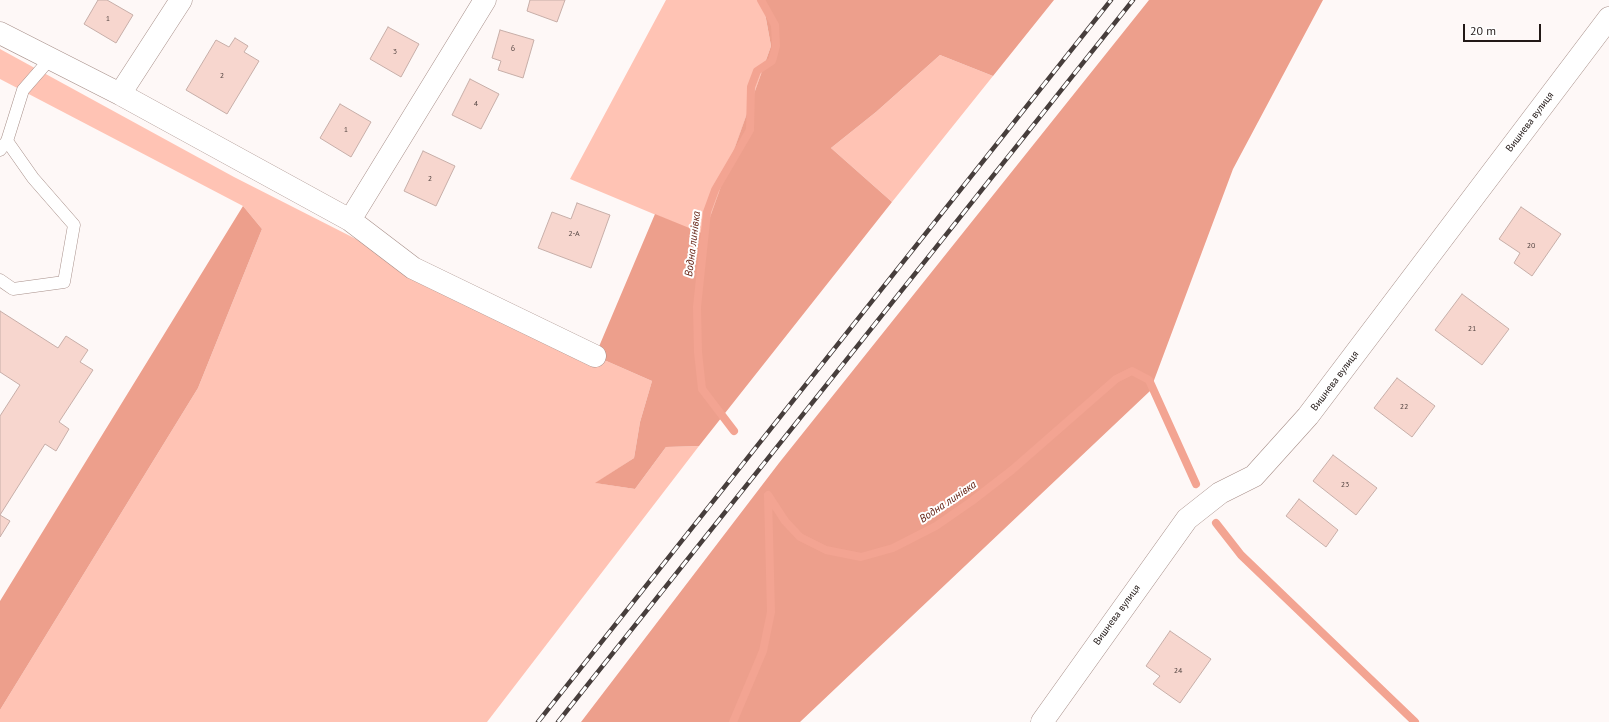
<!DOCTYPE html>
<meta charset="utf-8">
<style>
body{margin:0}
#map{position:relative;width:1609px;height:722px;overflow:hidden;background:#fef8f7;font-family:"PT Sans",sans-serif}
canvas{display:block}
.scale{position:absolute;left:1463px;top:24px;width:78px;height:18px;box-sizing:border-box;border:2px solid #221917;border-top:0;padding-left:5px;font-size:12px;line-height:14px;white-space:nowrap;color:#221917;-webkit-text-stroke:3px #fff;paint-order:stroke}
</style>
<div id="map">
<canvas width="1609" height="722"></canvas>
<div class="scale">20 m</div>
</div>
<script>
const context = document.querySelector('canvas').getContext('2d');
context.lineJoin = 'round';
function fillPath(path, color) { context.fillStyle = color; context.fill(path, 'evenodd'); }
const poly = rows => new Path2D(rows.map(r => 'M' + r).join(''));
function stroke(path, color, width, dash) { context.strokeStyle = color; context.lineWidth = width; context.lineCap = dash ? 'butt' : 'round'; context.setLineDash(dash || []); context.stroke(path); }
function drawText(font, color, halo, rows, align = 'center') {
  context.font = font + ' "PT Sans",sans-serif'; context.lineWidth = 4; context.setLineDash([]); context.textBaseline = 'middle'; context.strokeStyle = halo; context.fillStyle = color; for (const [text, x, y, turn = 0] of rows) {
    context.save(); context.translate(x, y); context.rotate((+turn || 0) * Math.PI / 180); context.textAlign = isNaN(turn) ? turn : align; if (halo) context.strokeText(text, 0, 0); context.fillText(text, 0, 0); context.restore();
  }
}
const green = poly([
 [666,0,758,0,764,8,771,46,704,235,570,179],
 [0,49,234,177,413,268,595,356,652,381,640,422,634,458,596,483,635,489,666,447,699,446,487,722,0,722,0,710,198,388,262,229,243,206,0,79],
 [940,55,993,76,892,202,831,148,876,112]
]);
const forest = poly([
 [758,0,1054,0,993,76,940,55,876,112,831,148,892,202,699,446,666,447,635,489,595,483,634,458,640,422,652,381,595,356,655,214,704,234,771,46,764,8],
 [1149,0,1323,0,1233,169,1150,391,800,722,581,722,779,463],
 [243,206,262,229,198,388,0,710,0,601]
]);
const stream = poly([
 [734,431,702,389,698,352,697,307,707,212,715,190,750,130,751,87,757,71,772,61,776,46,775,25,761,0],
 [768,495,785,521,800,537,826,550,861,557,893,548,936,526,972,501,1012,470,1116,379,1132,371,1149,380,1196,484],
 [1216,523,1241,555,1415,722],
 [733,722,763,651,771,612,768,496]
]);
const building = poly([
 [98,0,107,0,133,15,116,43,84,24,98,0],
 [530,0,565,0,557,22,527,11,530,0],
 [388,27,419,44,401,77,370,59,388,27],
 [500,30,534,40,523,78,498,70,501,61,492,58,500,30],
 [235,38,248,46,244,52,259,61,227,114,186,90,216,40,229,47,235,38],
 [470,79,499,94,481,129,452,115,470,79],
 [340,104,371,122,351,157,320,138,340,104],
 [423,151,455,166,436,206,404,191,423,151],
 [577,203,610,215,591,268,538,248,552,212,571,219,577,203],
 [1521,207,1561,234,1532,276,1514,263,1520,253,1499,239,1521,207],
 [1462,294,1509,329,1482,365,1435,330,1462,294],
 [0,311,58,348,66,336,88,350,80,362,93,370,59,422,69,429,56,451,45,444,0,515,10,521,0,537,0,416,20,385,0,372,0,311],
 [1397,378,1435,406,1412,437,1374,408,1397,378],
 [1333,455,1377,488,1356,515,1313,481,1333,455],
 [1299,499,1338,530,1326,547,1286,516,1299,499],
 [1170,631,1211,659,1180,703,1153,684,1160,676,1146,666,1170,631]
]);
const service = poly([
 [0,150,7,141,23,90,50,59],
 [0,280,13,289,64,282,74,225,33,178,7,141]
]);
const minor = poly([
 [485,0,350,220,413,268,595,356],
 [0,33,120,94,350,220],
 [120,94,181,0],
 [1042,722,1187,519,1220,493,1254,476,1308,416,1609,18]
]);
const rail = poly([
 [538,722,1111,0],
 [558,722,1133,0]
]);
const numberNames = [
 ["1",108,19],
 ["6",513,49],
 ["3",395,52],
 ["2",222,76],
 ["4",476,104],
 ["1",346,130],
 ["2",430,179],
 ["2-А",574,234],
 ["20",1531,246],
 ["21",1472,329],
 ["22",1404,407],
 ["23",1345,485],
 ["24",1178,671]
];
const streetNames = [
 ["Вишнева вулиця",1530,122,-53],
 ["Вишнева вулиця",1335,381,-53],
 ["Вишнева вулиця",1117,615,-54]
];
const waterNames = [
 ["Водна линівка",693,244,-83],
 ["Водна линівка",948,502,-34]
];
fillPath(green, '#ffc3b4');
fillPath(forest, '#ed9f8c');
stroke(stream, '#f3a492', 8);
fillPath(building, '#f7d6ce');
stroke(building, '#c7aea8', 1);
stroke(service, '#a78f89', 13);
stroke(minor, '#a78f89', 23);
stroke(service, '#fff', 12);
stroke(minor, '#fff', 22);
stroke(rail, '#473e3c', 4.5);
stroke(rail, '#fff', 3, [9]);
drawText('8px', '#574845', null, numberNames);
drawText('10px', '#221917', '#fff', streetNames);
drawText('italic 11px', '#601c0d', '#fff', waterNames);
</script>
